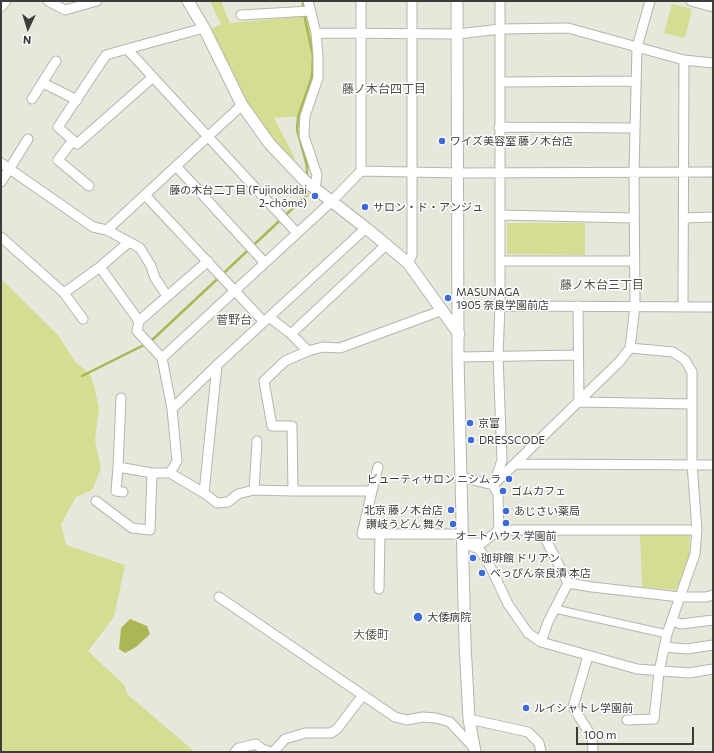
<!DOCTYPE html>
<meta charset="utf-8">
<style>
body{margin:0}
#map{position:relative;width:714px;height:753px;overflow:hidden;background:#e6e8dc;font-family:Commissioner,sans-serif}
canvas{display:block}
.frame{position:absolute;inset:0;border:2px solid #3c3d38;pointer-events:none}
.north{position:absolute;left:8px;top:8px;width:40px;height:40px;-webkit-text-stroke:3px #fff;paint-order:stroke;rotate:184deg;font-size:11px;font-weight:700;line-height:16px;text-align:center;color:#3c3d38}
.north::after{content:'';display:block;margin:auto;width:14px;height:18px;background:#3c3d38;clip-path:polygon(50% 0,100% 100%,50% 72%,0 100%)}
.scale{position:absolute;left:576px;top:727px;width:118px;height:18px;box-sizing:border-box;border:2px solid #3c3d38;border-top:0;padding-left:5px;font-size:12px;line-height:14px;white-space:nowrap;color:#3c3d38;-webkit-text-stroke:3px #fff;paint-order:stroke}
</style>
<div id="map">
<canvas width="714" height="753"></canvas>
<div class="frame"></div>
<div class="north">N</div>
<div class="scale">100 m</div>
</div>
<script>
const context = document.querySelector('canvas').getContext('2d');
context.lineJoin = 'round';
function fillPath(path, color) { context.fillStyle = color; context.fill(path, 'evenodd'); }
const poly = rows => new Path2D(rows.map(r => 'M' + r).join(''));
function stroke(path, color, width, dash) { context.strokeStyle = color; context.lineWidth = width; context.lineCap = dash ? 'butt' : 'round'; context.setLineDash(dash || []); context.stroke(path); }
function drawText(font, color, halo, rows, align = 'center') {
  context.font = font + ' Commissioner,"Noto Sans JP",sans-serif'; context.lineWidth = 3; context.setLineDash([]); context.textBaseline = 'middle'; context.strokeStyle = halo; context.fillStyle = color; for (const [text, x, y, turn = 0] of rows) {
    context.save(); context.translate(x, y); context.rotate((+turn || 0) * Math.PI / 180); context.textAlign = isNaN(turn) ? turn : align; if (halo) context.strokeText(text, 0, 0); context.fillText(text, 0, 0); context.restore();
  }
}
const green = poly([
 [210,1,221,1,230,23,307,16,316,55,315,77,302,116,274,118,296,160,284,152,270,138,245,102,211,29,221,24],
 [672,4,692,9,685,38,664,33],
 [507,223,585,223,585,255,507,254],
 [1,279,58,335,76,363,89,373,94,385,99,409,95,440,101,468,92,490,76,497,61,524,66,545,125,565,114,617,88,651,124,685,127,694,195,752,1,752],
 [690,534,689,557,676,590,642,587,640,535]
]);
const water = poly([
 [130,619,147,626,150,634,136,647,125,653,119,649,121,628]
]);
const stream = poly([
 [303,1,303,9],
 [304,14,313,56,312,77,298,117,297,130,307,166,307,178],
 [150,342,307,195,307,187],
 [82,376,146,344]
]);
const pedestrian = poly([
 [555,609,667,634]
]);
const minor = poly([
 [48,1,65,10,97,1],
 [308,1,316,33,318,56,318,78,305,116,304,136,317,175,315,189],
 [361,1,361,171],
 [691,1,713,7],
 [1,7,6,1],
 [241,15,310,11],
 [204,28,127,49,297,233],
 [316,33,457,34,501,29,568,28,684,60,713,63],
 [127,49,106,55,58,127,77,144,153,77],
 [500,82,636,81],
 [43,83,77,100],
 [32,99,56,61],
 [499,127,635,128],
 [73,140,58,160,89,186],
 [1,163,93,227,107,230,129,242,100,267,64,293,1,237],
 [176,166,265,263],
 [1,182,28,139],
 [145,195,264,322],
 [500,215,634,218],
 [684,218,713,217],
 [107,230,242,105],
 [129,242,140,248,151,266,155,278,167,296],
 [500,261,634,261],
 [408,263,412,255,412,1],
 [100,267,139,321,137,331,162,358,172,409,177,461,170,473,204,493,217,365],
 [64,293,83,319],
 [683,305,684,60],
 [500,306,713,307],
 [578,306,579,402,692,404],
 [269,317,291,334,308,351,323,347,340,348,443,310],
 [139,321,208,261],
 [291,334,387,244],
 [458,357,578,355],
 [162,358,331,202,361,171,459,173,713,172],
 [121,398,118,467,152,473,170,473],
 [172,409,217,365,366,228],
 [516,464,713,465],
 [118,467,116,491,123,492],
 [461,477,493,485,498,494,499,530,482,543,469,543],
 [494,484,502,460,498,356,500,306,500,1],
 [493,485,620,361,630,348,635,306,634,173,637,47,650,1],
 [254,490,257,441],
 [293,491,372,491,362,534,464,534],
 [372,491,378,467],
 [204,493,217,503,228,502,238,494,254,490,293,491,292,426,272,426,264,381,285,361,308,351],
 [96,501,132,528,150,530,152,473],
 [499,530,697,530],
 [541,530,568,583],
 [464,543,479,549,490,566,508,604,528,633,541,642,637,669,689,673,713,669],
 [379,589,380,534],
 [219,597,395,717,407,720,423,717,436,718,450,722,474,748],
 [672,621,681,624,713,620],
 [541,642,548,622,568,583,592,587,680,597,706,597,713,595],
 [664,647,687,649,713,645],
 [588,656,573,707,592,737,593,750],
 [469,719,528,732,539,743,541,752],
 [627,720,654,719,659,672,667,634,695,554,697,530,692,464,692,372,685,360,673,352,630,348],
 [235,752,239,748,256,744,262,749,270,752],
 [273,752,285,739,305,733,331,733,337,729,363,695]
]);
const tertiary = poly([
 [188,1,204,28,242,105,269,143,304,180,366,228,408,263,459,334],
 [457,1,458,357,465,644,469,719,475,752]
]);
const markers = [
 [442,141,4,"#3b6ada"],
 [315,196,4,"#3b6ada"],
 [365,207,4,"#3b6ada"],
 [448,298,4,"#3b6ada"],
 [470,423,4,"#3b6ada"],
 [471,440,4,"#3b6ada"],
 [509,479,4,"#3b6ada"],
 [503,491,4,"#3b6ada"],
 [451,510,4,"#3b6ada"],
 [506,511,4,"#3b6ada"],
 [506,523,4,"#3b6ada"],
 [453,524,4,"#3b6ada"],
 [473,558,4,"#3b6ada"],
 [482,573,4,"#3b6ada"],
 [418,617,5,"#3b6ada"],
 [526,708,4,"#3b6ada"]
];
const poiNames = [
 ["ワイズ美容室 藤ノ木台店",450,141],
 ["藤の木台二丁目 (Fujinokidai",307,190,"right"],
 ["2-chōme)",307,203,"right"],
 ["サロン・ド・アンジュ",373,207],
 ["MASUNAGA",456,292],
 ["1905 奈良学園前店",456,305],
 ["京富",478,423],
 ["DRESSCODE",479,440],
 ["ビューティサロン ニシムラ",501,479,"right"],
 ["ゴムカフェ",511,491],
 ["北京 藤ノ木台店",443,510,"right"],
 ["あじさい薬局",514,511],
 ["讃岐うどん 舞々",445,524,"right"],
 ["オートハウス 学園前",506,536,"center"],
 ["珈琲館 ドリアン",481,558],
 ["べっぴん奈良漬 本店",490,573],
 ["大倭病院",427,617],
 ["ルイシャトレ学園前",534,708]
];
const neighbourhoodNames = [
 ["藤ノ木台四丁目",384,89],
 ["藤ノ木台三丁目",602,285],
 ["菅野台",234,320],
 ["大倭町",371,635]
];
fillPath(green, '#d4dd92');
fillPath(water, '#acb652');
stroke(stream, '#acb652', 2.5);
stroke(pedestrian, '#b4b6ab', 9);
stroke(minor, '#b4b6ab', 11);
stroke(tertiary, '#b4b6ab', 13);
stroke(pedestrian, '#fff', 7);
stroke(minor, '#fff', 9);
stroke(tertiary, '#fff', 11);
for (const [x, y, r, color] of markers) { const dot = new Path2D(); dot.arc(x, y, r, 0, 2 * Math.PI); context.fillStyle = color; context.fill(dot); stroke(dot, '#fff', 1.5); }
drawText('11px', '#3c3d38', '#fff', poiNames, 'left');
drawText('12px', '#52544a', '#fff', neighbourhoodNames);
</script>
